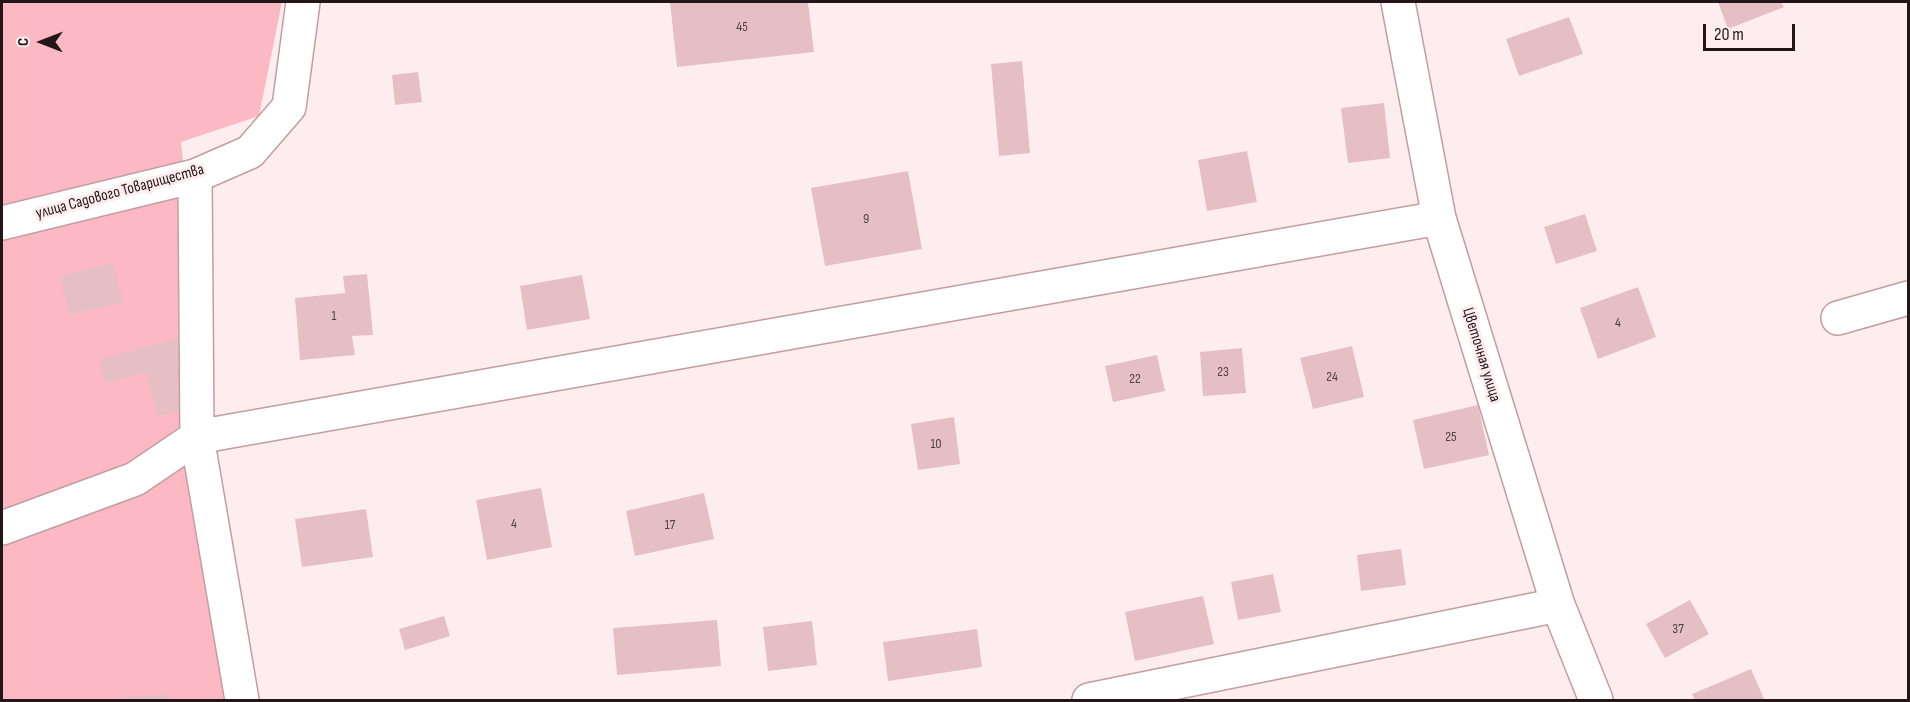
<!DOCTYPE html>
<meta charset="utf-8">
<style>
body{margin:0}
#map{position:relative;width:1910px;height:702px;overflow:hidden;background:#feedef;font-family:"Sofia Sans Condensed",sans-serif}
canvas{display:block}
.frame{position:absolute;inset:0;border:3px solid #241618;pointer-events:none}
.north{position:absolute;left:12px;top:12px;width:60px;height:60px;-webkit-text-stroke:4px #feedef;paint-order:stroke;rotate:270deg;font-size:16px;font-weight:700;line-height:24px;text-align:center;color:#241618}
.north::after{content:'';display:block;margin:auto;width:21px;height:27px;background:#241618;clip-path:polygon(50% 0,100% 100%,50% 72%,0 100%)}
.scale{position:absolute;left:1703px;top:24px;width:92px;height:27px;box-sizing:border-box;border:3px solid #241618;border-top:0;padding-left:8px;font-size:18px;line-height:21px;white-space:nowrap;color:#241618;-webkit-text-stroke:4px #feedef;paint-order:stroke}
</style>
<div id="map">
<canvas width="1910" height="702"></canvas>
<div class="frame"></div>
<div class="north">С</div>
<div class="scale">20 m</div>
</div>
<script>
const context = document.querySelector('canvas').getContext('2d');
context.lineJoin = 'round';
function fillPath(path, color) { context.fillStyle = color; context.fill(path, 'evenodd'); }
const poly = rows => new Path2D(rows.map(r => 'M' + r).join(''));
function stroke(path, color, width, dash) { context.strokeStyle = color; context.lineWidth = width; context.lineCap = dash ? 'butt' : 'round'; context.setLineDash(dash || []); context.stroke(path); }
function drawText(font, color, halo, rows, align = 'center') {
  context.font = font + ' "Sofia Sans Condensed",sans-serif'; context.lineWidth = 6; context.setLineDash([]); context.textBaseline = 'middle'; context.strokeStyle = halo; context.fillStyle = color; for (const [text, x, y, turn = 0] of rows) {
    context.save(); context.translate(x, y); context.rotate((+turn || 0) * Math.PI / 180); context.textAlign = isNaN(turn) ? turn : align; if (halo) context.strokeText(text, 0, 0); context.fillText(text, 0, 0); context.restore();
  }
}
const green = poly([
 [2,2,282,2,259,116,181,142,238,700,2,700]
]);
const building = poly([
 [670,2,808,2,814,52,677,67],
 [1718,2,1781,2,1784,7,1728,29],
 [1569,17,1583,54,1519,76,1506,39],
 [1022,61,1030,153,999,156,991,64],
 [418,72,422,102,395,105,392,75],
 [1384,103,1390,158,1348,163,1341,108],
 [1247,151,1257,202,1207,211,1198,160],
 [908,171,922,249,825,266,811,188],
 [1585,214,1597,251,1556,264,1544,227],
 [113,263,123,302,69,315,60,276],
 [367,274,373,335,352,336,355,355,300,360,295,298,345,293,343,276],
 [582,275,590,319,527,330,520,286],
 [1638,287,1656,337,1598,359,1580,308],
 [183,337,193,377,176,382,183,410,158,416,146,372,106,383,100,359],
 [1352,346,1364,397,1313,409,1300,358],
 [1242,348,1246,393,1203,396,1200,352],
 [1157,355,1165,391,1113,402,1105,366],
 [1478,405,1489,455,1424,469,1413,420],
 [954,417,960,464,918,470,911,424],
 [541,488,552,547,487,560,476,500],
 [704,493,714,539,635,556,626,511],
 [366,509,373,557,302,567,295,519],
 [1401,549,1406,585,1361,591,1357,555],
 [1273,574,1281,612,1238,620,1231,582],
 [1203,596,1214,644,1135,661,1125,612],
 [1690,600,1709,634,1665,658,1646,624],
 [444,616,450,636,405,650,399,629],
 [717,620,721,666,617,675,613,628],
 [812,621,817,665,768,671,763,627],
 [977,629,982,667,888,681,883,642],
 [1751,669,1764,699,1695,700,1692,694],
 [167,694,168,700,120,700,120,697]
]);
const minor = poly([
 [1398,2,1439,218,1558,605,1596,700],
 [195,176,197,437,242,700],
 [2,223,195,176,250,152,289,107,303,2],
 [1838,318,1908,298],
 [2,528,135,479,197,437,1439,218],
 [1089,700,1558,605]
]);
const numberNames = [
 ["45",742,27],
 ["9",866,219],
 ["1",334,316],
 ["4",1618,323],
 ["23",1223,372],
 ["24",1332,377],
 ["22",1135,379],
 ["25",1451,437],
 ["10",936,444],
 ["4",514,524],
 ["17",670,525],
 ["37",1678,629]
];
const streetNames = [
 ["улица Садового Товарищества",120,192,-15],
 ["Цветочная улица",1481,355,73]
];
fillPath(green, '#fcb9c3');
fillPath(building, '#e6bfc4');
stroke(minor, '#c29ea2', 36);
stroke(minor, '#fff', 33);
drawText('14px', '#544043', null, numberNames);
drawText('16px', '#241618', '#feedef', streetNames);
</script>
